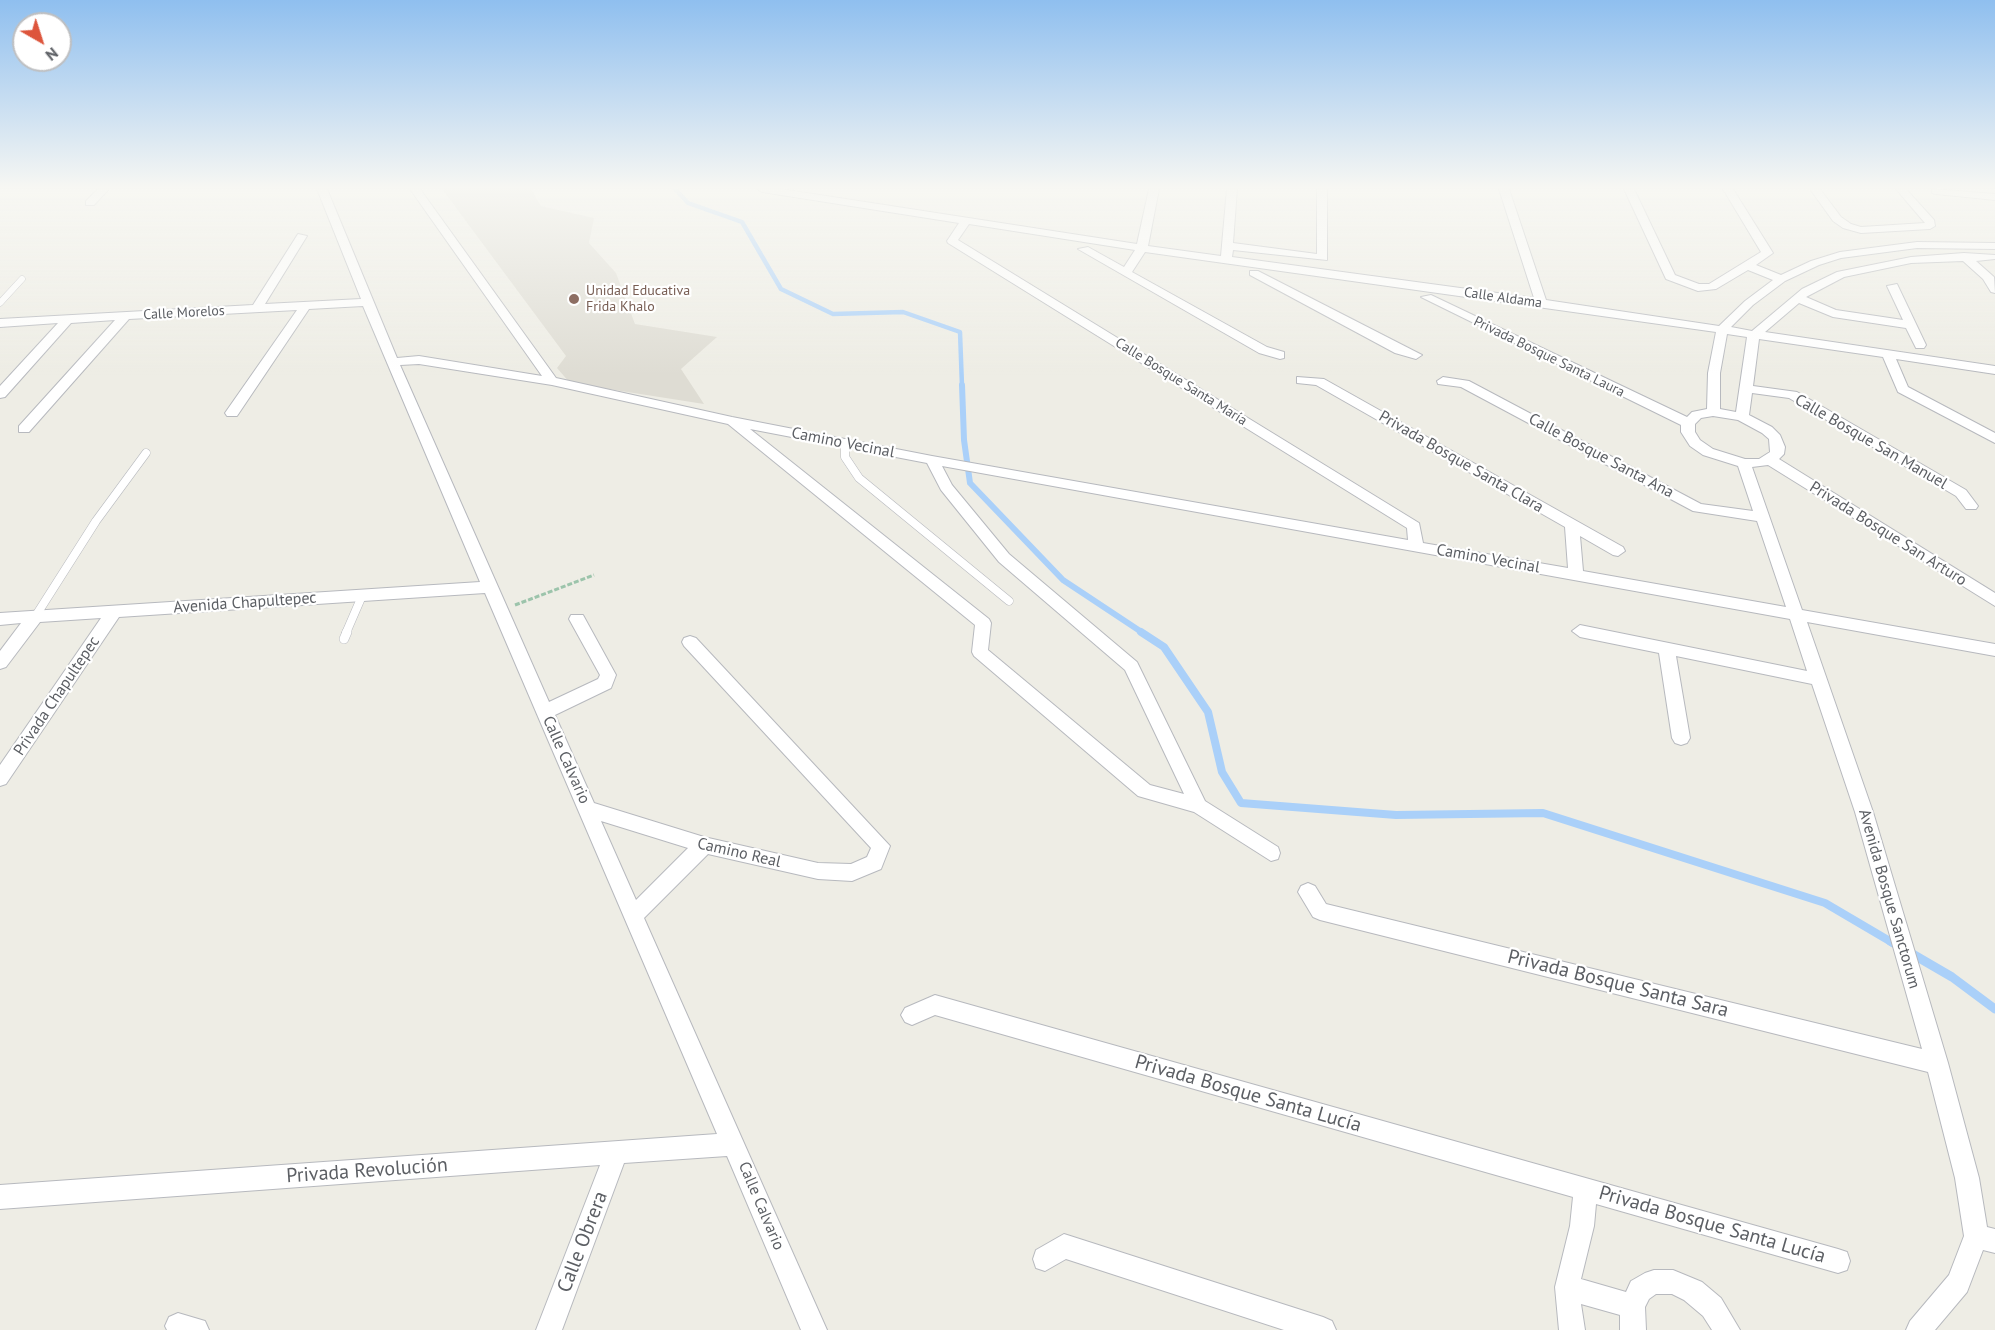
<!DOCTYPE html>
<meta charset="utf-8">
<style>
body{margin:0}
#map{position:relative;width:1995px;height:1330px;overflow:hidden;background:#eeede5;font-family:"PT Sans",sans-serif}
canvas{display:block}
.north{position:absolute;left:12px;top:12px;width:60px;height:60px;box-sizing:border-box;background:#fff;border:2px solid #bebfc1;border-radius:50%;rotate:141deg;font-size:16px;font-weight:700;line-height:24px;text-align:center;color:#5c5f64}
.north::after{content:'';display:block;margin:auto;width:21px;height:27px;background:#dd553c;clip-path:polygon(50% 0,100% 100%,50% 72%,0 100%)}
</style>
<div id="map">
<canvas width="1995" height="1330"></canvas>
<div class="north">N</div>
</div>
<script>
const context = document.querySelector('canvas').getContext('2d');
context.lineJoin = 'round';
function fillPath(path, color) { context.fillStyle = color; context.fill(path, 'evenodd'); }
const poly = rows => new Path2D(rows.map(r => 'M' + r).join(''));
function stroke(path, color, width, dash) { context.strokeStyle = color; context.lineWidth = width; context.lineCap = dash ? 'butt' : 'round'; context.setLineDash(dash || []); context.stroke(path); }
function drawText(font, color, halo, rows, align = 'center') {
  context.font = font + ' "PT Sans",sans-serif'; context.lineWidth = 4.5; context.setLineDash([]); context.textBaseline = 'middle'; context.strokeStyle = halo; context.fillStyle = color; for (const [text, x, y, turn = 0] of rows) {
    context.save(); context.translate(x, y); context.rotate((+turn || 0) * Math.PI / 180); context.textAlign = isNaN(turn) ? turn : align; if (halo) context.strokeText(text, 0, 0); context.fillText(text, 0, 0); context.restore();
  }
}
const education = poly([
 [442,189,531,189,541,206,594,218,589,243,616,273,635,324,717,337,681,369,704,404,570,383,557,368,566,356]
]);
const streamFar3 = poly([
 [675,189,688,203,742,222,781,289,833,314,903,312,960,332,962,386]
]);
const streamFar2 = poly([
 [962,385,964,440,970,483,1063,580,1143,633]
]);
const streamFar1 = poly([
 [1141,632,1164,647,1208,712,1222,772,1241,803,1396,815,1543,813,1825,903,1893,943]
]);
const stream = poly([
 [1890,941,1900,947],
 [1909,952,1952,977,1995,1009]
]);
const path = poly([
 [515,605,594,575]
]);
const laneFar2 = poly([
 [0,303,22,279]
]);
const laneFar1 = poly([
 [845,443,845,457,859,478,1009,601],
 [35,617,96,521,146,453],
 [346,633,362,596]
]);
const lane = poly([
 [344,639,347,632]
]);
const street = poly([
 [98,189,109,189,94,205,86,205,86,201,98,189],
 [317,189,327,189,397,358,419,356,542,376,410,189,420,189,556,378,732,417,932,456,1408,540,1407,528,948,243,947,241,959,223,762,192,757,189,781,189,1137,244,1149,189,1159,189,1148,246,1221,256,1227,189,1237,189,1233,243,1317,254,1317,189,1327,189,1327,260,1233,250,1232,257,1534,298,1499,189,1509,189,1546,300,1719,326,1745,301,1773,280,1748,270,1716,289,1698,291,1666,279,1624,189,1634,189,1675,275,1699,284,1709,284,1761,252,1723,189,1733,189,1773,253,1756,265,1781,275,1811,261,1840,252,1917,242,1995,243,1995,249,1917,248,1841,258,1819,265,1785,281,1753,305,1731,327,1752,331,1802,289,1837,272,1911,257,1964,253,1995,255,1995,259,1976,261,1994,277,1995,293,1991,292,1983,279,1963,261,1911,263,1844,277,1806,297,1836,310,1903,320,1887,286,1897,284,1926,345,1924,348,1916,348,1906,328,1833,317,1799,303,1765,332,1995,366,1995,374,1896,359,1908,387,1995,433,1995,443,1898,392,1883,357,1759,339,1753,386,1797,392,1966,490,1978,506,1976,509,1966,509,1956,496,1789,398,1752,393,1749,415,1772,427,1780,435,1785,447,1784,454,1779,459,1995,593,1995,606,1768,465,1752,467,1802,610,1995,644,1995,656,1807,622,1873,812,1948,1063,1979,1178,1987,1227,1995,1229,1995,1253,1983,1250,1967,1292,1935,1330,1906,1330,1910,1321,1949,1275,1964,1236,1955,1178,1928,1072,1320,920,1313,917,1298,892,1301,886,1308,883,1315,886,1326,904,1922,1049,1855,812,1812,684,1676,656,1690,738,1687,743,1681,745,1675,743,1672,738,1659,653,1580,637,1572,631,1580,625,1807,671,1790,619,942,466,952,485,1009,554,1137,662,1205,801,1278,847,1280,853,1278,859,1271,861,1194,812,1138,796,974,656,972,652,975,625,728,424,552,385,419,364,400,365,549,702,598,679,600,675,569,619,571,615,583,615,616,675,611,688,555,715,594,803,704,837,818,863,851,864,867,857,871,848,684,646,682,642,684,638,690,636,696,638,890,846,881,869,852,881,818,879,708,854,644,918,827,1330,801,1330,727,1156,624,1163,562,1330,536,1330,600,1165,0,1209,0,1185,717,1134,485,593,119,617,6,784,0,786,0,765,101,618,40,622,6,667,0,669,0,651,21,623,0,625,0,613,480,582,363,306,309,309,237,416,227,416,225,413,297,310,129,319,29,432,19,432,19,426,115,320,71,323,5,397,0,398,0,386,58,323,0,327,0,319,253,305,298,234,307,236,265,304,361,299,317,189],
 [969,224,1135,250,1124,267,1088,247,1078,249,1259,353,1280,359,1284,358,1284,352,1267,347,1132,272,1145,252,1716,332,1708,373,1707,409,1692,412,1687,417,1431,295,1421,297,1681,425,1681,432,1690,446,1703,455,1738,466,1753,511,1701,504,1469,381,1443,377,1437,381,1438,384,1461,387,1693,511,1757,521,1786,607,1583,571,1580,536,1613,555,1618,556,1625,551,1623,547,1324,379,1297,377,1297,383,1316,385,1565,527,1568,568,1423,543,1419,523,958,240,969,224],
 [1727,334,1747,337,1736,412,1720,409,1720,373,1727,334],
 [1713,416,1738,420,1762,433,1769,439,1770,452,1759,459,1745,459,1713,449,1700,440,1695,432,1695,424,1701,418,1713,416],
 [750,429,927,463,941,490,999,562,1125,670,1184,794,1150,785,988,650,991,623,989,619,750,429],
 [601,821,688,848,636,900,601,821],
 [1810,189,1820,189,1841,217,1851,224,1861,227,1925,223,1896,189,1906,189,1934,220,1935,226,1930,229,1861,233,1843,228,1833,221,1810,189],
 [1932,189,1995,194,1995,200,1936,194,1932,193,1932,189],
 [1250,271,1258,271,1422,355,1416,359,1395,353,1250,275,1250,271],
 [935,995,1838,1249,1847,1252,1850,1261,1847,1270,1838,1273,1596,1204,1594,1226,1581,1279,1626,1292,1631,1281,1645,1273,1654,1270,1673,1270,1702,1282,1721,1298,1740,1330,1712,1330,1703,1316,1684,1300,1672,1294,1656,1294,1649,1299,1645,1307,1646,1330,1620,1330,1620,1315,1581,1304,1585,1330,1559,1330,1555,1287,1570,1226,1573,1197,935,1015,912,1025,905,1022,901,1015,905,1008,935,995],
 [1064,1234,1323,1317,1332,1321,1336,1330,1284,1330,1066,1259,1045,1271,1036,1268,1033,1259,1036,1250,1064,1234],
 [178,1313,205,1321,209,1330,167,1330,165,1326,169,1317,178,1313]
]);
const markers = [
 [574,299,6,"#8d6e63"]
];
const farEducationnames = [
 ["Unidad Educativa",586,291],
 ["Frida Khalo",586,307]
];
const farStreetnames = [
 ["Calle Aldama",1503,298,8],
 ["Calle Morelos",184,313,-3],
 ["Privada Bosque Santa Laura",1549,357,26],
 ["Calle Bosque Santa María",1181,382,32]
];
const streetNames = [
 ["Calle Bosque San Manuel",1871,442,30],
 ["Camino Vecinal",843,443,11],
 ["Calle Bosque Santa Ana",1601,456,28],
 ["Privada Bosque Santa Clara",1461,462,30],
 ["Privada Bosque San Arturo",1888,534,32],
 ["Camino Vecinal",1488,559,10],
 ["Avenida Chapultepec",245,603,-4],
 ["Privada Chapultepec",57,696,-56],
 ["Calle Calvario",566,760,66],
 ["Camino Real",739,853,13],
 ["Avenida Bosque Sanctorum",1889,899,74],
 ["Calle Calvario",761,1206,67]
];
const nearStreetnames = [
 ["Privada Bosque Santa Sara",1618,984,14],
 ["Privada Bosque Santa Lucía",1248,1094,16],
 ["Privada Revolución",367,1171,-4],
 ["Privada Bosque Santa Lucía",1712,1225,16],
 ["Calle Obrera",583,1242,-69]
];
fillPath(education, '#dedcd3');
stroke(streamFar3, '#aad0f9', 4.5);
stroke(streamFar2, '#aad0f9', 6);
stroke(streamFar1, '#aad0f9', 8);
stroke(stream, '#aad0f9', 9);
stroke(laneFar2, '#b7b9be', 7);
stroke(laneFar1, '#b7b9be', 9);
stroke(lane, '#b7b9be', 10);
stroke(street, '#b7b9be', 2);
stroke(path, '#9cc4ab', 3, [5, 2]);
stroke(laneFar2, '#fff', 6);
stroke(laneFar1, '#fff', 8);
stroke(lane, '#fff', 9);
fillPath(street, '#fff');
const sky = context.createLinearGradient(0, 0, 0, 375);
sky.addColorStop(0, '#8fbfef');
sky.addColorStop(0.5, '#f7f7f3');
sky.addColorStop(1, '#f7f7f300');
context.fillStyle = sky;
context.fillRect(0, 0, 1995, 375);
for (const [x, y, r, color] of markers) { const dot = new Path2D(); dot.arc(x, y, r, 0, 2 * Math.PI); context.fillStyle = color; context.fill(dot); stroke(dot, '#fff', 2); }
drawText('14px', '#785e54', '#fff', farEducationnames, 'left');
drawText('14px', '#5c5f64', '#fff', farStreetnames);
drawText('16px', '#5c5f64', '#fff', streetNames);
drawText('20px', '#5c5f64', '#fff', nearStreetnames);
</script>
